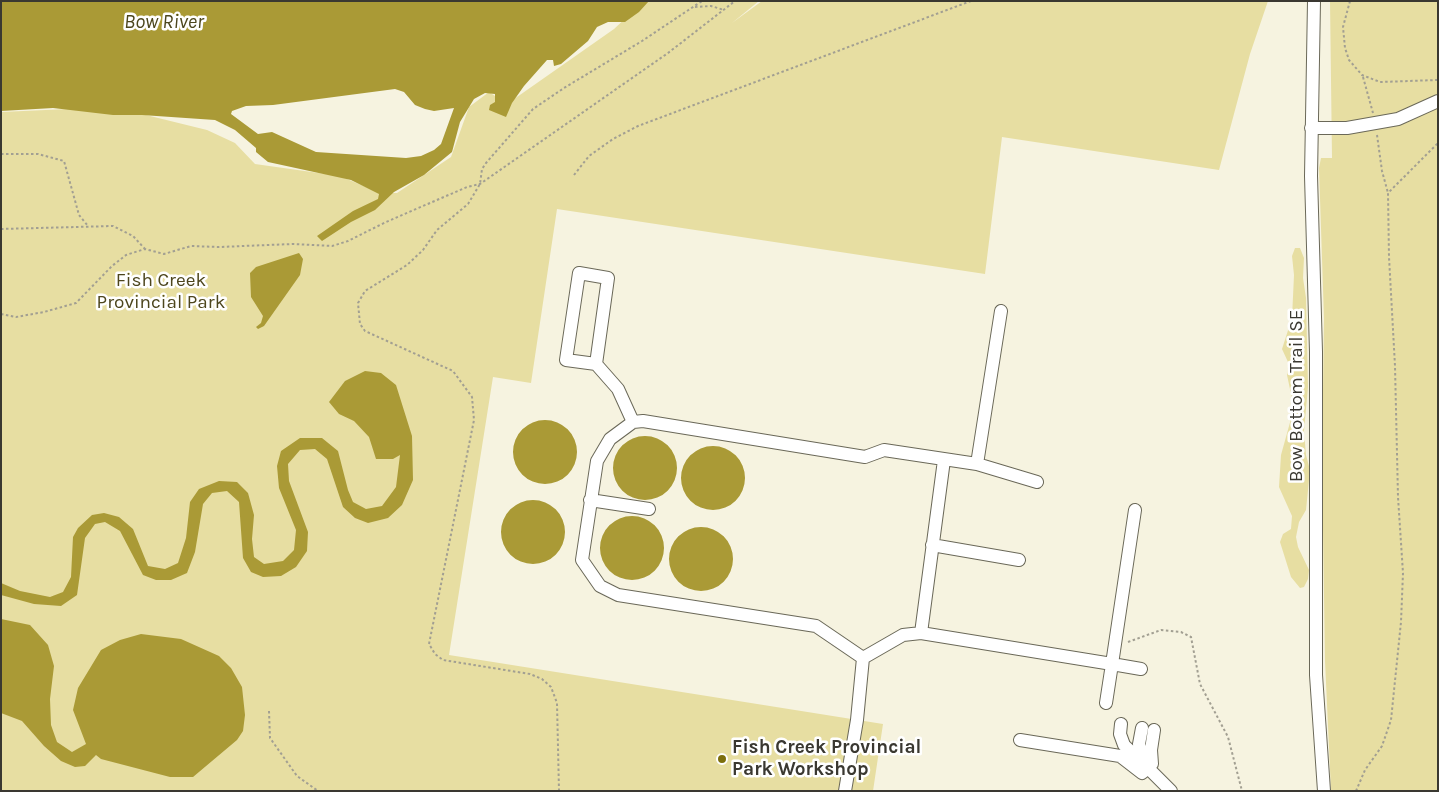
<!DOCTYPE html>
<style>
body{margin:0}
#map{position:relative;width:1439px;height:792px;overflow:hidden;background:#f6f3e0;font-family:Karla,sans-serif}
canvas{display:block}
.frame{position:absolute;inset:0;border:2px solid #3a3831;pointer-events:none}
</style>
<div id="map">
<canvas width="1439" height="792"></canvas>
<div class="frame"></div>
</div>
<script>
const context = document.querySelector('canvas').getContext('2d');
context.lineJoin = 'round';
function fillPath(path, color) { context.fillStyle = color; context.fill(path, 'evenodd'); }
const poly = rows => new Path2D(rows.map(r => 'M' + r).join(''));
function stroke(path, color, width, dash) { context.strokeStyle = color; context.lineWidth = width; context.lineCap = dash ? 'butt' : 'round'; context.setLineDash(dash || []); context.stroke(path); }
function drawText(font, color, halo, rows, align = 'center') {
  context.font = font + ' Karla,sans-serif'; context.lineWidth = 5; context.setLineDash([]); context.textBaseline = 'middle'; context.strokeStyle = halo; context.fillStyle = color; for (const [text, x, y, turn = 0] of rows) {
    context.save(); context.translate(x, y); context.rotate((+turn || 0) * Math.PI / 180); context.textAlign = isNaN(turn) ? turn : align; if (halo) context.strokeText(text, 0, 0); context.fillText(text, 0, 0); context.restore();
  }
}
const green = poly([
 [644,1,759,1,732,23,762,1,1268,1,1250,54,1219,170,1002,137,985,274,557,209,531,383,493,377,449,655,883,724,873,791,1,791,1,112,68,109,146,115,207,130,235,143,255,164,340,176,380,193,397,193,451,157,469,107,489,92,507,104,614,29],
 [1330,1,1438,1,1438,791,1331,791,1325,661,1322,463,1324,319,1319,168,1321,158,1332,158],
 [1295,248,1300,248,1304,258,1303,278,1306,298,1308,387,1304,431,1306,455,1310,470,1306,510,1299,522,1296,537,1298,547,1309,570,1308,579,1304,587,1300,588,1291,577,1280,542,1283,534,1291,529,1292,516,1279,487,1281,455,1294,408,1287,375,1288,362,1282,349,1292,318,1294,275,1292,256]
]);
const water = poly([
 [1,1,649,1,639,12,625,22,608,22,597,27,588,41,561,64,554,66,553,60,547,60,524,86,512,103,506,117,489,110,490,105,495,102,495,94,485,93,474,99,460,122,452,152,424,175,394,192,375,210,351,222,322,241,317,236,353,211,378,199,379,194,351,180,268,162,256,152,256,148,235,130,215,120,142,115,113,115,53,108,1,111],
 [395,89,404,92,415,105,425,109,434,111,454,108,441,144,434,150,421,156,406,158,316,152,272,132,258,134,231,114,232,111,246,106,273,105],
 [299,253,303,259,300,275,264,326,258,329,256,327,261,323,263,316,251,297,250,273,256,267],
 [365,371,381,373,396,385,412,436,413,480,402,505,388,518,368,523,355,518,343,507,327,459,315,449,300,450,288,464,289,481,308,532,307,551,296,567,281,576,263,577,251,572,243,558,239,502,227,491,212,493,203,504,195,552,187,573,171,580,156,580,143,575,120,531,105,522,95,524,85,538,77,595,61,606,34,604,1,595,1,583,20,591,50,597,63,592,71,577,73,537,78,528,92,515,104,513,119,517,133,529,148,566,165,569,178,563,186,538,190,502,199,489,219,481,237,482,248,493,254,515,252,539,254,557,264,564,283,561,294,550,296,530,279,488,277,466,281,451,300,438,322,438,338,451,348,490,353,502,366,509,382,506,396,487,400,455,393,459,376,459,369,437,354,421,339,414,329,402,345,381],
 '513 452a32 32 0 1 1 64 0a32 32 0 1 1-64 0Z',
 '613 468a32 32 0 1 1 64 0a32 32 0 1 1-64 0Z',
 '681 478a32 32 0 1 1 64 0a32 32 0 1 1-64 0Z',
 '501 532a32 32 0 1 1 64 0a32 32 0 1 1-64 0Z',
 '600 548a32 32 0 1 1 64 0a32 32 0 1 1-64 0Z',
 '669 559a32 32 0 1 1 64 0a32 32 0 1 1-64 0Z',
 [1,619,30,625,48,645,54,666,50,699,51,725,57,742,72,752,86,744,73,710,78,688,101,650,120,640,141,634,181,639,219,656,231,668,242,687,245,715,243,731,237,740,193,777,170,777,101,759,96,755,85,766,75,767,61,761,44,746,22,721,1,713]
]);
const path = poly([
 [1350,1,1343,27,1345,48,1349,60,1362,75,1380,82,1438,80],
 [695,7,711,6,724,10],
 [1363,77,1373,113],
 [1377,135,1382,171,1388,193],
 [1,154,38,154,64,161,79,215,88,226],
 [574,175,589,156,613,139,638,126,971,1],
 [1,229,113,226,133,236,145,249],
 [1,314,16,317,44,312,76,303,112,266,126,255,145,249,164,254,191,246,219,247,293,244,332,246,348,241,386,222,467,187,480,184,668,53,735,1],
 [1128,642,1161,630,1181,632,1191,637,1200,684,1228,737,1242,791],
 [269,711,270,738,297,776,318,791],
 [559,791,557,703,551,687,542,679,530,674,443,660,435,654,429,644,474,420,472,397,453,371,365,331,360,324,358,303,365,291,407,265,423,250,437,230,468,204,480,184,482,169,486,163,533,109,564,88,642,41,702,1],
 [1356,791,1365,770,1382,746,1391,720,1401,622,1403,573,1398,497,1395,366,1389,257,1388,193,1438,143]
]);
const minor = poly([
 [1314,1,1311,176,1316,352,1316,675,1324,791],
 [1311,128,1347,128,1398,119,1438,101],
 [596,364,608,278,579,273,566,360,596,364,618,389,633,422],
 [944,460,921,633,903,635,863,658,816,626,618,595,600,586,582,560,597,461,610,439,633,422,643,421,865,457,884,450,977,464,1037,482],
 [977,464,1001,311],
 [590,500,649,509],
 [932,545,1019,560],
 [921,633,1112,664,1135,510],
 [1106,703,1112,664,1141,669],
 [1121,724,1120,734,1124,745,1143,763],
 [1142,728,1139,744,1143,763,1171,791],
 [1020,740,1120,756,1142,773,1152,764,1151,750,1154,730],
 [845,791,857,720,863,658]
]);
const markers = [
 [722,759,5,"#7c6e0c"]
];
const parkNames = [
 ["Fish Creek",161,281],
 ["Provincial Park",161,303]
];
const streetNames = [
 ["Bow Bottom Trail SE",1297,396,-90]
];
const poiNames = [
 ["Fish Creek Provincial",732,748],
 ["Park Workshop",732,770]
];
const waterNames = [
 ["Bow River",164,22]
];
fillPath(green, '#e7dea2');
fillPath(water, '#aa9a36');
stroke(minor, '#6a6858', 14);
stroke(path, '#a29f92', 2, [2.5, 2.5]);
stroke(minor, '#fff', 12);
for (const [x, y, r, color] of markers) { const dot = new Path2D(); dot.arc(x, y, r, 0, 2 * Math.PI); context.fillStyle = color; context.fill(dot); stroke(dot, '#fff', 2); }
drawText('19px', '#4d461d', '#fff', parkNames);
drawText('19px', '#3a3831', '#fff', streetNames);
drawText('bold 19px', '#3a3831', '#fff', poiNames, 'left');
drawText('italic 20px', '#4c461d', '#fff', waterNames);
</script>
